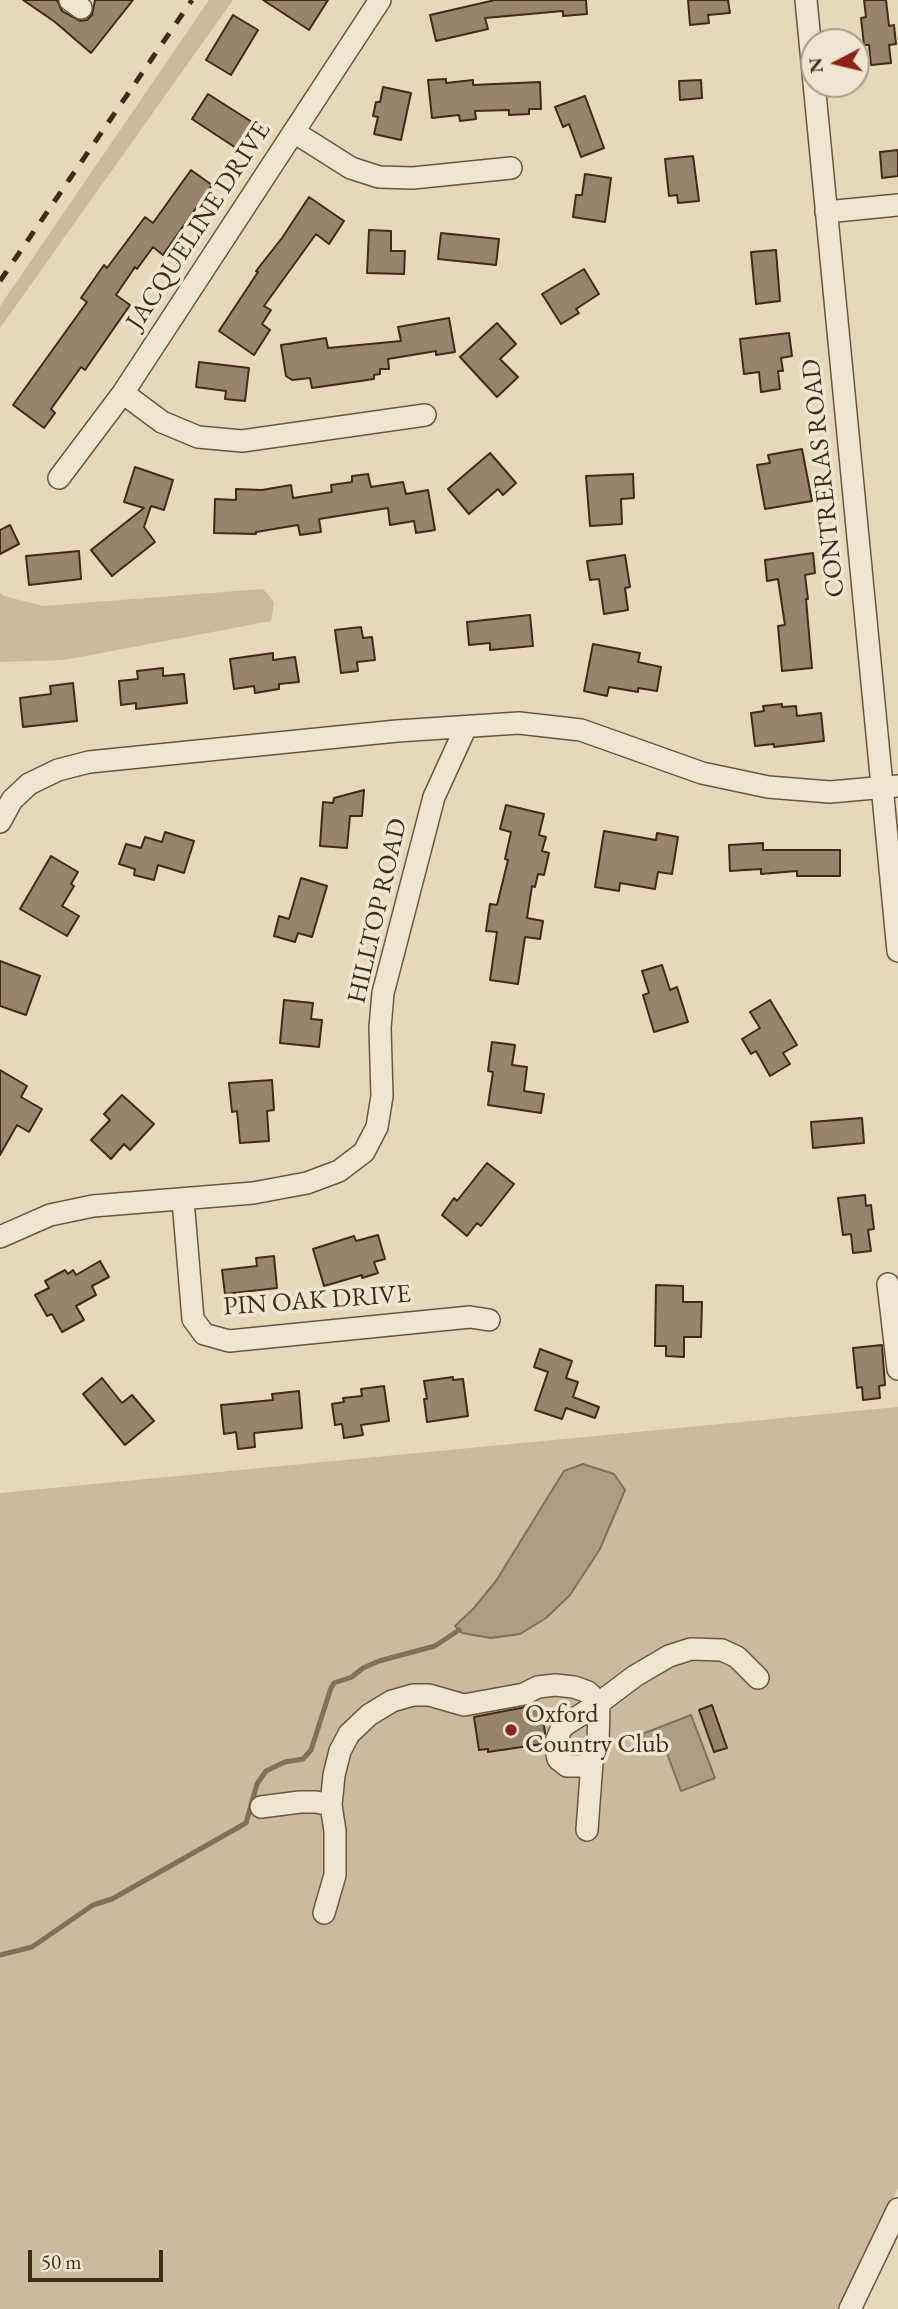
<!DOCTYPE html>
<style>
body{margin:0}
#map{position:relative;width:898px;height:2309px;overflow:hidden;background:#e7d8ba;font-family:"EB Garamond",serif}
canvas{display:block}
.north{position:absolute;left:800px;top:28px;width:70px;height:70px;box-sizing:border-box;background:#efe6d2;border:2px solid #aa9b87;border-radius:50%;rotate:263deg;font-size:19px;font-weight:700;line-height:28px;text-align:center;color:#432a17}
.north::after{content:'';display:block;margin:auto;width:24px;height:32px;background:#8f2418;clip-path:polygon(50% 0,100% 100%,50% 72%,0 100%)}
.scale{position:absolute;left:28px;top:2250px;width:135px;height:32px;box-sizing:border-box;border:4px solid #432a17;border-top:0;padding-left:9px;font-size:21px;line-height:24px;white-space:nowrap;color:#432a17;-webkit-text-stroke:5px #efe6d2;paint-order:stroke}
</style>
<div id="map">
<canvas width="898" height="2309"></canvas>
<div class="north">N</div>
<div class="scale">50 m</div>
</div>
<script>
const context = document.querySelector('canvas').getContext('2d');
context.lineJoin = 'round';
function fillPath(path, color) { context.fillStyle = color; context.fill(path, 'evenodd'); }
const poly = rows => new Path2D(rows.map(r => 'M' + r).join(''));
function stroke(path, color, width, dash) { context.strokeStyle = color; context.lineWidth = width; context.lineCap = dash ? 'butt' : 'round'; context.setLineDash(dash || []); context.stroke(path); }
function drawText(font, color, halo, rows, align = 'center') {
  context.font = font + ' "EB Garamond",serif'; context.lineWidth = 7; context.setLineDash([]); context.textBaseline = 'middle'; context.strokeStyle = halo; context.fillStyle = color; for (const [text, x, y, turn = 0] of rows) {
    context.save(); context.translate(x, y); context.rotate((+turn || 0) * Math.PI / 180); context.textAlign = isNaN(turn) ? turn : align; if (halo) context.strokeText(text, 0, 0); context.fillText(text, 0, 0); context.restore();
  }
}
const green = poly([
 [209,0,233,0,0,328,0,306],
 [263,589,274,602,271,621,64,660,0,662,0,593,4,596,43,606],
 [898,1407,898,2188,841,2309,0,2309,0,1493]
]);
const water = poly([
 [583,1464,614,1474,625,1490,600,1549,570,1595,546,1618,520,1634,491,1638,462,1633,455,1626,474,1608,496,1581,564,1471,583,1464],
 [691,1715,715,1778,681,1791,665,1748,649,1753,642,1734,691,1715]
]);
const stream = poly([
 [0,1955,32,1947,93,1905,112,1899,246,1823,257,1784,266,1771,285,1762,303,1759,311,1750,331,1688,334,1683,352,1677,363,1668,379,1661,435,1646,459,1630]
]);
const building = poly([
 [23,0,57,0,62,11,80,21,87,20,92,15,95,0,133,0,91,53,55,22,23,0],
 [263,0,328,0,309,30,263,0],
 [495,0,586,0,587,14,563,16,563,11,485,18,488,29,436,41,430,15,495,0],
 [688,0,728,0,730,13,708,15,709,23,690,25,688,0],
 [864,0,886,0,889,26,894,25,896,44,889,45,891,63,871,65,869,45,864,45,861,18,866,17,864,0],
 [233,15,258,30,231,75,206,60,233,15],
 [446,79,446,83,473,80,473,85,540,82,541,109,529,109,529,114,509,115,509,110,475,111,476,119,460,121,459,115,432,118,428,80,446,79],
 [701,80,702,98,680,100,679,81,701,80],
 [383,87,411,93,401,140,374,134,378,117,373,116,376,102,380,102,383,87],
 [208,94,252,122,236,148,192,119,208,94],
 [585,96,604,148,581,157,569,124,563,127,555,107,585,96],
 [898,150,898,176,882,178,880,152,898,150],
 [693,156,699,201,678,203,677,195,669,196,665,159,693,156],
 [191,170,212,185,163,255,153,247,137,269,135,267,116,295,130,305,85,370,81,367,51,409,55,413,44,428,13,405,87,302,81,298,104,265,107,268,145,217,153,223,191,170],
 [585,174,611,178,605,222,573,217,576,195,582,195,585,174],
 [309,197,344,221,329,244,316,234,264,306,271,310,262,324,270,330,254,355,219,331,258,272,256,271,282,238,309,197],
 [369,230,391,231,391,251,405,251,404,274,367,273,369,230],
 [441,233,499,239,496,265,438,259,441,233],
 [776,250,780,301,756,304,751,252,776,250],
 [584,269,599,294,576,309,579,313,561,324,542,294,584,269],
 [449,318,455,352,436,355,436,351,388,359,389,369,380,369,380,374,374,375,374,379,312,388,310,378,292,380,286,376,281,345,326,338,328,348,401,341,398,327,449,318],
 [497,323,516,344,500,359,518,377,497,397,460,357,497,323],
 [789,333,792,356,781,358,783,371,778,371,780,389,761,392,759,372,744,374,740,339,789,333],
 [199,362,249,368,245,401,225,399,226,391,196,387,199,362],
 [802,449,812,501,765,509,757,465,770,463,768,455,802,449],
 [490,453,516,483,503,495,498,489,469,514,448,489,490,453],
 [135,467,173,480,164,510,151,506,144,527,155,542,112,576,91,550,144,508,124,502,135,467],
 [368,474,371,487,403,482,406,494,428,490,435,530,416,533,414,521,390,525,388,508,319,519,321,532,300,535,298,525,256,532,256,534,214,533,215,499,236,500,236,489,262,490,291,485,293,498,332,492,331,485,352,482,352,476,368,474],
 [633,474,634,498,621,499,622,524,590,526,586,476,633,474],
 [10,525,19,544,0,554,0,530,10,525],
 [79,551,81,579,29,585,26,556,79,551],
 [813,553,815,573,805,575,808,599,806,599,812,668,782,671,778,626,785,625,778,579,767,581,765,560,813,553],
 [625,555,630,587,625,588,628,610,604,614,599,579,590,580,587,561,625,555],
 [530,615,533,646,490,650,490,643,469,645,467,622,530,615],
 [361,627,363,638,372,637,375,660,357,662,358,671,341,673,335,630,361,627],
 [593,644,640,653,638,662,661,667,657,691,638,688,638,692,609,687,607,696,584,691,593,644],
 [273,653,273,660,295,657,299,682,279,684,279,689,255,693,254,686,234,689,230,659,273,653],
 [163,668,163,676,184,674,187,703,136,709,136,703,121,705,119,681,138,679,137,671,163,668],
 [73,683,77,721,23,727,20,698,51,694,50,686,73,683],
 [782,704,782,707,796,706,797,716,821,713,824,741,774,747,774,744,755,746,751,713,764,711,763,706,782,704],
 [364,790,362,816,350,816,347,848,320,846,323,802,333,803,334,798,364,790],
 [506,805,544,814,539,835,546,837,542,851,549,853,544,875,538,874,535,887,532,886,527,918,543,921,540,939,525,937,518,984,490,980,497,932,486,931,490,904,497,905,508,860,505,859,511,832,500,829,506,805],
 [604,831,656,840,657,833,678,837,672,874,658,872,655,889,620,883,619,891,595,887,604,831],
 [165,832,194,841,184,873,158,865,154,880,134,875,135,869,119,864,126,844,141,848,145,837,162,842,165,832],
 [763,843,763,850,840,850,840,876,797,876,797,871,761,874,761,869,730,871,729,845,763,843],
 [51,856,78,872,71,884,74,886,62,906,79,916,67,936,20,909,51,856],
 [301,878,327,886,312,937,298,933,295,942,274,936,279,916,289,919,301,878],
 [0,961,40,976,26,1015,0,1006,0,961],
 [662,965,670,990,677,987,688,1022,654,1032,643,995,649,993,642,971,662,965],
 [284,1000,313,1003,311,1019,322,1020,319,1047,280,1043,284,1000],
 [770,1000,797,1045,783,1053,790,1064,770,1076,756,1051,751,1054,742,1039,760,1028,750,1012,770,1000],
 [492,1042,515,1045,512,1065,527,1067,524,1091,544,1094,541,1113,488,1105,493,1072,488,1071,492,1042],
 [0,1070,27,1086,21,1097,42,1109,29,1132,17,1125,0,1155,0,1070],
 [272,1080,274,1110,267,1111,269,1141,240,1143,237,1111,232,1112,229,1083,272,1080],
 [122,1095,154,1124,130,1150,124,1144,111,1159,91,1140,110,1120,104,1114,122,1095],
 [862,1118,864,1143,813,1148,811,1122,862,1118],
 [487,1163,514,1184,481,1226,477,1223,467,1236,442,1215,454,1198,457,1201,487,1163],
 [865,1195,866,1206,871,1205,874,1229,868,1230,871,1251,853,1253,851,1234,843,1235,838,1198,865,1195],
 [378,1235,385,1259,374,1262,378,1273,362,1278,362,1275,324,1286,313,1249,354,1236,356,1241,378,1235],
 [274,1256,277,1288,225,1294,222,1270,257,1266,256,1258,274,1256],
 [100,1261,109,1277,92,1286,96,1295,76,1306,84,1320,62,1332,52,1314,47,1316,35,1295,49,1288,45,1281,65,1270,68,1274,73,1270,76,1275,100,1261],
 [656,1285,683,1286,683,1302,702,1302,701,1337,684,1337,684,1357,666,1356,666,1346,655,1346,656,1285],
 [882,1345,885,1385,879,1386,880,1398,863,1400,862,1387,857,1388,853,1348,882,1345],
 [540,1349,572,1361,566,1378,578,1382,573,1397,599,1407,595,1418,566,1408,562,1419,535,1410,548,1372,534,1367,540,1349],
 [453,1377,453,1380,463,1379,468,1416,427,1422,424,1399,427,1399,424,1381,453,1377],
 [102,1378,122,1403,132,1395,154,1421,125,1445,83,1394,102,1378],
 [384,1386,389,1421,361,1425,363,1435,344,1438,342,1424,335,1425,332,1404,344,1402,343,1398,362,1396,361,1389,384,1386],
 [299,1391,302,1428,254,1433,255,1447,238,1449,236,1432,224,1434,221,1405,273,1400,272,1394,299,1391],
 [541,1704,545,1733,542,1744,488,1752,488,1749,479,1750,474,1717,541,1704],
 [712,1705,727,1748,714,1752,699,1710,712,1705]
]);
const minor = poly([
 [70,0,81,8],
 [806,0,898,951],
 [294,132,351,168,379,177,413,178,511,168],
 [826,212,898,205],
 [123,393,162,422,198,437,242,441,425,415],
 [59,478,123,393,380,0],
 [0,822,12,800,29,784,58,770,89,762,397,731,519,723,581,730,702,773,768,787,830,792,898,786],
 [183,1200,193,1319,204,1334,229,1341,470,1317,489,1320],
 [0,1237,50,1215,93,1206,253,1193,307,1183,339,1171,364,1152,377,1127,382,1096,380,1028,383,993,434,797,466,727],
 [888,1284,898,1369],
 [261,1807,300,1802,316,1802,331,1805],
 [587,1830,592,1762],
 [324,1913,335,1875,335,1831,331,1805,334,1775,340,1751,349,1734,369,1715,392,1701,413,1695,429,1695,464,1705,524,1694,538,1687,555,1685,574,1687,588,1692,599,1703,598,1746,592,1762,581,1766,567,1766,558,1759,555,1744,562,1727,599,1703,635,1676,669,1656,691,1649,722,1650,737,1657,758,1678],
 [850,2309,898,2209]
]);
const rail = poly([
 [0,281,192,0]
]);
const markers = [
 [511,1730,7,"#8f2418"]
];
const streetNames = [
 ["JACQUELINE DRIVE",199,226,-57],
 ["CONTRERAS ROAD",824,478,-96],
 ["HILLTOP ROAD",378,911,-77],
 ["PIN OAK DRIVE",317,1301,-4]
];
const poiNames = [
 ["Oxford",525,1715],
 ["Country Club",525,1745]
];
fillPath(green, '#cbba9e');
fillPath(water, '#af9d83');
stroke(water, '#846f58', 2);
stroke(stream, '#846f58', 5);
fillPath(building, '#98846c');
stroke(building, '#432a17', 2);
stroke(minor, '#6c5640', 24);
stroke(minor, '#efe6d2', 21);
stroke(rail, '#432a17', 5, [12, 12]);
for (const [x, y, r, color] of markers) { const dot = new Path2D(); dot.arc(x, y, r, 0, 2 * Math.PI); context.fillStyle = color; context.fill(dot); stroke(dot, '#efe6d2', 2.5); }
drawText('26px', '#432a17', '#efe6d2', streetNames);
drawText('26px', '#432a17', '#efe6d2', poiNames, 'left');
</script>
